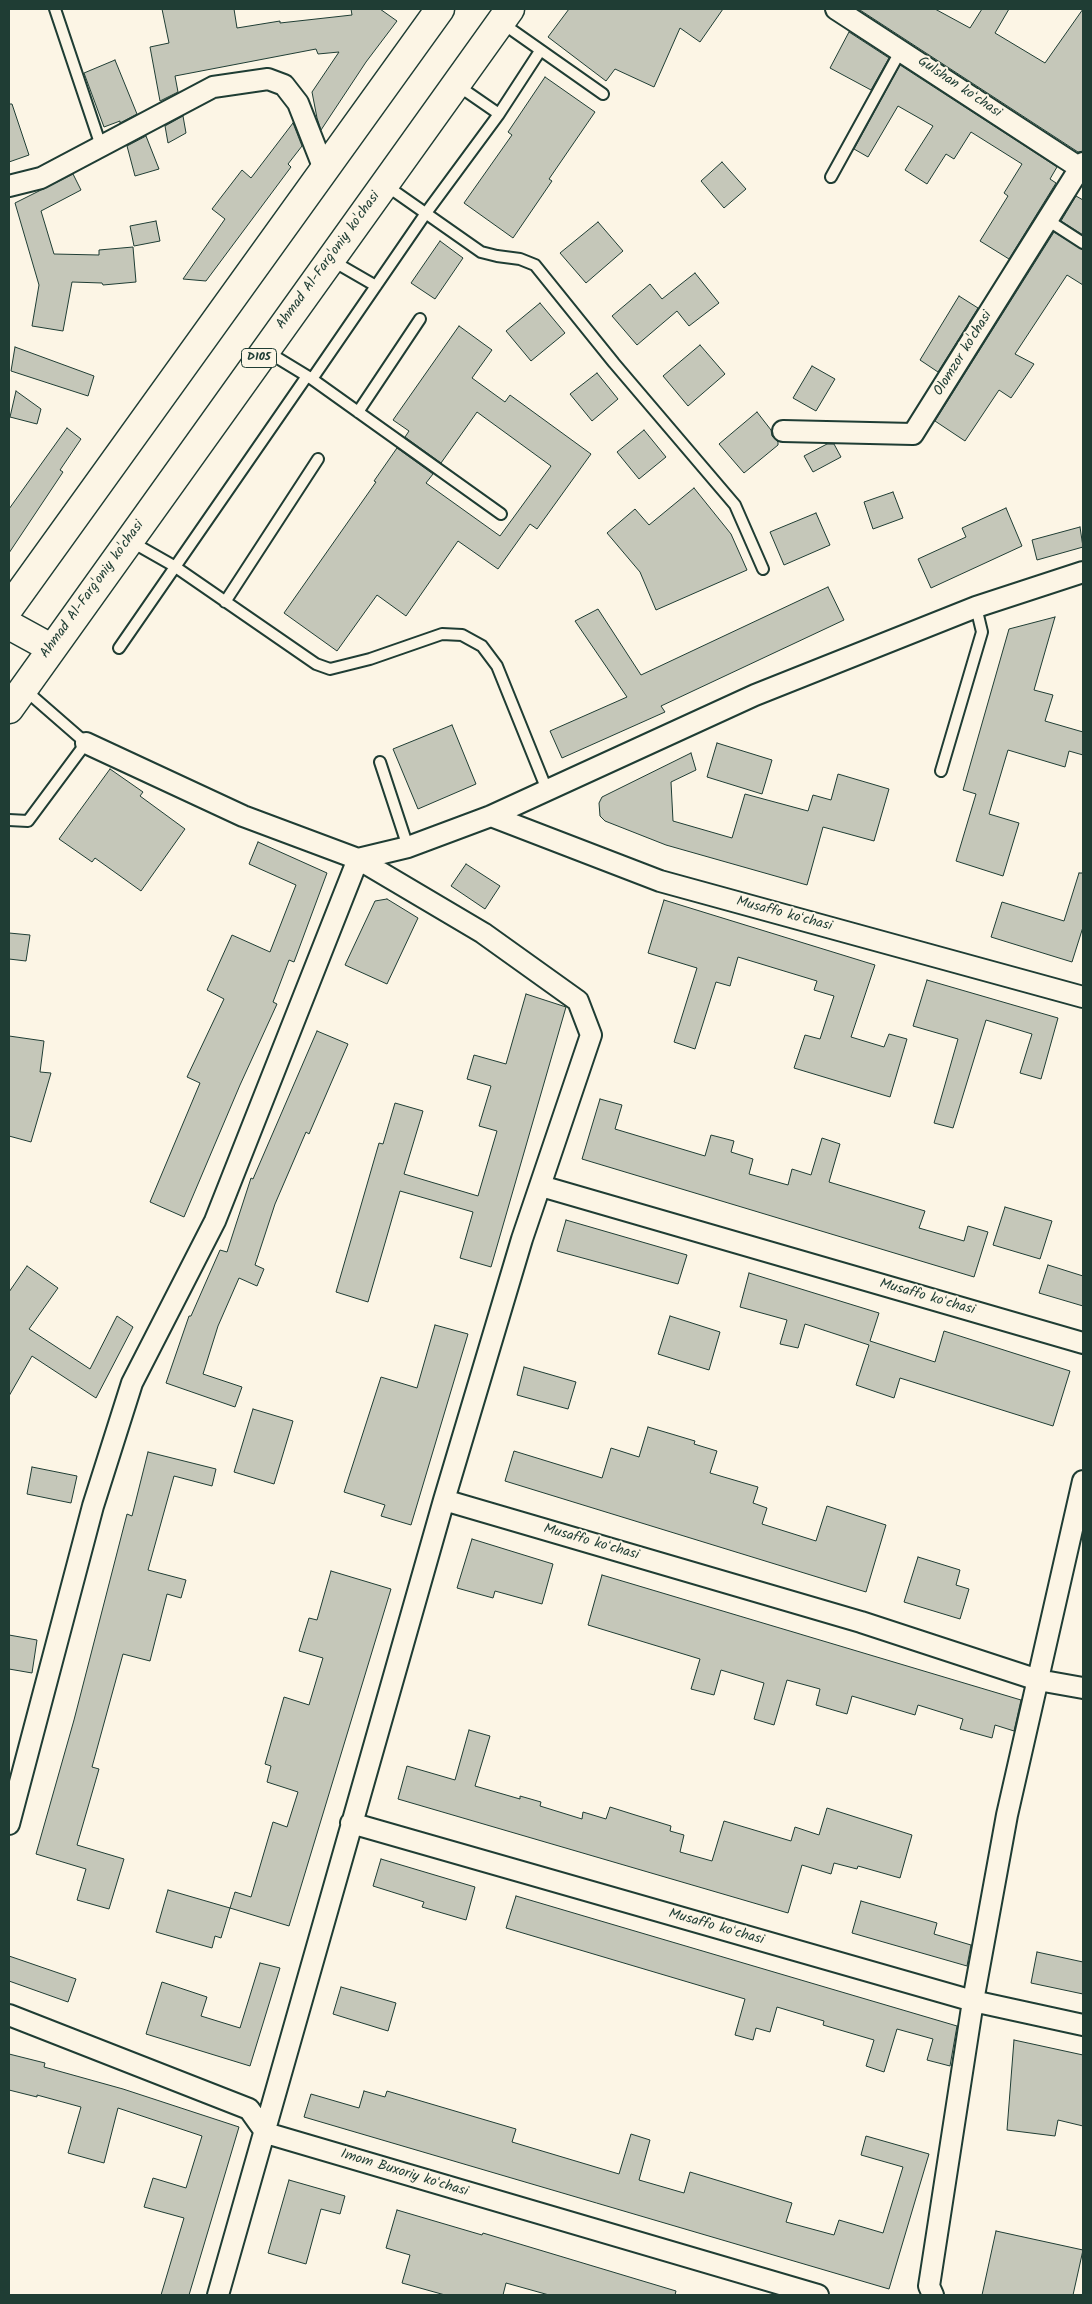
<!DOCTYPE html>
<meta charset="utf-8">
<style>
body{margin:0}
#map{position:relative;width:1092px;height:2304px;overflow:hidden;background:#fcf5e5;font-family:Kalam,sans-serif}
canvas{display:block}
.frame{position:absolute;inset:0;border:10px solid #1f3d34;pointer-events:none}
</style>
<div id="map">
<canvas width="1092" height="2304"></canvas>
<div class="frame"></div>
</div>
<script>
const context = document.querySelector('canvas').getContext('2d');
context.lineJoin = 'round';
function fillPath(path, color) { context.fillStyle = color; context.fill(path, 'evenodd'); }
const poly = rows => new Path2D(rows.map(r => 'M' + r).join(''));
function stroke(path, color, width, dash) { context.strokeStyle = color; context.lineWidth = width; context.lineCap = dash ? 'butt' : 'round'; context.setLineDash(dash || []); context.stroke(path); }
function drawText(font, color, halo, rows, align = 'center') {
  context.font = font + ' Kalam,sans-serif'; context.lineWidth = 4; context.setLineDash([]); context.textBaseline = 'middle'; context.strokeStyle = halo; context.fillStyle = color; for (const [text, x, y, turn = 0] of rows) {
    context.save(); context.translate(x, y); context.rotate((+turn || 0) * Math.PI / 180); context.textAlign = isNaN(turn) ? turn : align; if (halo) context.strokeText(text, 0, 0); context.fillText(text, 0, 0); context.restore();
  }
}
const building = poly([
 [162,9,234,9,237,28,280,21,280,23,352,15,351,9,380,9,397,21,366,62,321,130,317,118,312,92,339,52,318,54,316,49,175,76,178,92,160,101,150,47,169,43,162,9],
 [569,9,723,9,700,42,680,28,654,87,615,69,606,81,548,37,569,9],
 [861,9,935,9,970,28,982,9,1009,9,995,33,1045,63,1083,9,1083,151,1078,152,860,10,861,9],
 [849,32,889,58,871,90,830,68,849,32],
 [115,60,137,114,120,123,120,121,104,127,84,73,115,60],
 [900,65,1057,167,1050,179,1056,183,1009,259,980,241,1008,196,1004,193,1022,164,971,132,954,159,946,154,927,184,905,170,933,126,898,106,868,157,854,149,900,65],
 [545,77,595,112,549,179,552,181,513,238,464,203,512,135,508,132,545,77],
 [9,104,12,104,29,155,9,162,9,104],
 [183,116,186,133,168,143,165,126,183,116],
 [293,123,302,146,288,164,291,167,206,281,183,279,225,219,212,209,242,170,251,178,293,123],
 [146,136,159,169,135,176,127,146,146,136],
 [722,162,746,189,724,208,701,181,722,162],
 [73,174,81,190,41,211,54,254,99,255,99,250,133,247,136,282,103,285,102,283,72,282,63,331,32,326,39,285,15,203,73,174],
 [1076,196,1083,200,1083,235,1061,221,1076,196],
 [156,221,160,241,134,246,130,226,156,221],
 [598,222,623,251,586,283,560,253,598,222],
 [1054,232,1083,250,1083,285,1067,275,1015,354,1034,364,1011,398,999,390,965,441,935,421,1054,232],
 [440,241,463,258,435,299,411,283,440,241],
 [695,273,719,303,689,326,677,311,637,345,612,316,650,284,662,299,695,273],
 [959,296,978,308,938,372,920,360,959,296],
 [540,303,565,333,531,361,506,331,540,303],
 [459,326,492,350,472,378,505,402,510,395,591,454,537,529,530,524,498,569,458,541,406,616,377,595,337,651,284,613,376,482,374,481,397,448,433,474,426,483,500,536,551,466,477,412,441,463,405,437,409,431,393,420,459,326],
 [700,345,725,374,688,406,663,376,700,345],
 [15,347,94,376,88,396,11,371,15,347],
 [812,366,835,379,816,411,793,398,812,366],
 [597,373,618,399,592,421,570,394,597,373],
 [16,391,41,409,37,424,10,417,16,391],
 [757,412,771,430,772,436,778,442,778,445,744,473,719,444,757,412],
 [67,428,81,439,60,470,63,472,9,553,9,509,67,428],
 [644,430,666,457,639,479,617,452,644,430],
 [827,444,834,444,841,457,813,472,804,456,827,444],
 [694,488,731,534,747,570,656,610,640,572,607,533,635,509,649,525,694,488],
 [893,492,903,518,873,529,864,502,893,492],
 [1006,508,1022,546,931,588,918,559,966,537,962,528,1006,508],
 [816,513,830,545,784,565,770,532,816,513],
 [1080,527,1083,547,1037,560,1032,540,1080,527],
 [828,587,844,620,661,706,665,712,562,758,550,731,627,697,575,621,598,609,641,675,828,587],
 [1055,617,1034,690,1053,695,1045,721,1083,732,1083,755,1069,751,1065,767,1008,750,989,814,1019,823,1003,876,956,861,976,794,963,790,1009,629,1055,617],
 [452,725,476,784,418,809,393,749,452,725],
 [717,743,772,760,762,794,707,777,717,743],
 [691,753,696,770,671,782,673,821,732,838,745,794,808,811,813,795,831,800,838,774,889,789,874,841,823,827,807,885,666,845,605,821,600,816,599,803,602,797,691,753],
 [110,769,143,792,140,796,185,829,141,891,95,858,92,862,59,839,110,769],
 [258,842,327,873,294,962,289,960,273,1002,277,1004,240,1085,184,1217,150,1202,200,1083,187,1077,224,999,207,990,232,935,270,952,296,885,249,864,258,842],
 [466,864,500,886,485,909,451,886,466,864],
 [1079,873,1083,873,1083,927,1072,962,991,937,1002,902,1064,921,1079,873],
 [387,899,418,918,387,984,345,965,375,901,387,899],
 [664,900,875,965,851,1037,884,1047,889,1034,907,1039,890,1097,794,1068,805,1035,820,1039,834,996,814,990,817,981,738,957,730,986,716,982,695,1049,674,1042,697,968,648,953,664,900],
 [9,933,30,935,26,961,9,959,9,933],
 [927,980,1058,1018,1041,1079,1020,1073,1032,1034,986,1020,953,1128,934,1123,958,1039,913,1026,927,980],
 [526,994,566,1007,491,1267,460,1258,473,1212,400,1191,368,1302,336,1292,379,1143,383,1144,395,1103,423,1111,404,1174,478,1196,497,1131,479,1126,491,1086,467,1079,474,1055,506,1064,526,994],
 [317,1031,348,1044,309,1134,306,1132,275,1204,255,1265,264,1269,257,1286,239,1278,218,1326,203,1374,242,1387,235,1407,166,1383,189,1316,191,1316,220,1250,227,1252,251,1178,253,1179,317,1031],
 [9,1036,44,1041,40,1072,51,1073,31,1142,9,1136,9,1036],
 [600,1099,622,1105,615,1129,705,1156,711,1135,734,1141,731,1152,753,1159,749,1174,788,1185,792,1169,811,1175,822,1138,840,1144,829,1182,925,1211,919,1228,964,1241,968,1226,988,1232,974,1277,582,1159,600,1099],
 [1005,1207,1052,1221,1040,1259,993,1245,1005,1207],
 [566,1220,687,1255,678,1284,557,1251,566,1220],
 [1048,1265,1083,1276,1083,1306,1039,1293,1048,1265],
 [27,1266,58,1288,29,1329,90,1369,117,1316,133,1327,96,1398,32,1356,9,1396,9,1292,27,1266],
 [749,1273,879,1313,870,1341,935,1362,944,1331,1070,1371,1053,1426,900,1378,894,1398,856,1385,869,1345,805,1324,798,1348,780,1344,787,1320,740,1307,749,1273],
 [670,1316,720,1332,709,1370,658,1354,670,1316],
 [435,1325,468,1334,411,1525,381,1516,385,1505,344,1492,381,1377,417,1388,435,1325],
 [524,1367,576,1382,568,1409,517,1395,524,1367],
 [253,1409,293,1421,274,1484,234,1472,253,1409],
 [648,1427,695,1441,694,1444,717,1451,710,1473,758,1487,753,1503,767,1508,762,1524,816,1541,827,1506,886,1525,866,1592,505,1481,514,1451,602,1478,611,1448,639,1457,648,1427],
 [148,1452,216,1469,212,1486,174,1476,148,1570,186,1580,181,1598,167,1594,150,1661,123,1654,92,1767,99,1769,77,1845,124,1859,109,1909,77,1900,86,1869,36,1854,74,1720,127,1514,132,1516,148,1452],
 [32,1467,77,1476,71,1503,27,1494,32,1467],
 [472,1539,553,1564,542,1604,495,1591,493,1598,457,1588,472,1539],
 [918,1557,960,1570,956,1585,969,1589,960,1619,904,1602,918,1557],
 [331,1571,391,1589,289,1926,230,1908,235,1892,251,1897,273,1822,287,1827,298,1792,267,1782,271,1766,265,1764,284,1697,309,1705,323,1658,299,1651,309,1618,317,1620,331,1571],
 [602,1575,1021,1700,1014,1731,995,1725,992,1738,960,1729,963,1719,918,1705,915,1715,852,1696,847,1714,816,1705,820,1689,787,1680,774,1725,754,1719,764,1683,721,1670,714,1695,691,1689,700,1659,588,1625,602,1575],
 [9,1635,37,1640,32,1673,9,1669,9,1635],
 [469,1730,490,1736,475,1786,520,1799,520,1796,541,1802,540,1806,582,1819,583,1812,606,1819,610,1807,632,1814,671,1826,670,1831,684,1835,680,1852,712,1861,724,1821,791,1841,795,1827,819,1835,827,1808,912,1835,900,1878,858,1866,857,1869,834,1863,831,1874,802,1865,788,1913,398,1799,407,1766,455,1780,469,1730],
 [381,1859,475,1887,466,1920,422,1907,424,1902,373,1886,381,1859],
 [168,1890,230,1908,221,1938,215,1936,212,1948,156,1932,168,1890],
 [516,1896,957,2026,950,2066,927,2060,933,2039,897,2029,884,2072,866,2066,874,2040,823,2025,824,2021,777,2007,770,2032,756,2028,753,2040,735,2035,745,1999,506,1928,516,1896],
 [861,1901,937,1923,934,1934,971,1945,967,1966,852,1933,861,1901],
 [1037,1952,1083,1962,1083,1994,1031,1983,1037,1952],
 [9,1956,76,1979,68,2002,9,1981,9,1956],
 [260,1963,280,1968,250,2066,146,2034,162,1982,207,1997,201,2016,240,2028,260,1963],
 [341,1987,396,2003,388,2031,333,2014,341,1987],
 [1014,2040,1083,2055,1083,2126,1058,2120,1055,2136,1007,2130,1014,2040],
 [9,2054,45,2063,44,2067,123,2089,239,2127,189,2295,161,2295,184,2218,144,2207,153,2178,186,2188,202,2136,118,2108,104,2163,68,2153,81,2107,37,2095,37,2097,9,2090,9,2054],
 [364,2091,385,2097,387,2091,516,2129,512,2142,619,2174,631,2134,650,2140,639,2180,684,2193,690,2172,792,2203,786,2222,834,2235,839,2220,883,2233,903,2167,861,2155,866,2136,929,2154,889,2289,304,2117,311,2094,359,2108,364,2091],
 [289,2180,345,2196,340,2214,321,2209,306,2264,268,2253,289,2180],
 [397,2210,482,2235,483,2233,676,2291,675,2295,549,2295,506,2283,503,2295,445,2295,402,2283,410,2255,386,2248,397,2210],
 [996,2231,1083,2250,1073,2295,982,2295,996,2231]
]);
const lane = poly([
 [55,9,101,146],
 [502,23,603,94],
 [457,85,499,114],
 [831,177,901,50],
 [384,184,481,252,497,256,520,259,535,265,614,363,735,505,763,569],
 [1049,221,1083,243],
 [331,260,376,286],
 [266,351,312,379,501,514],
 [312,379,426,213,499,114,540,51],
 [358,412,420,319],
 [130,541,174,566,316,664,330,669,370,659,442,634,462,635,482,646,497,666,547,790],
 [225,602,318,459],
 [119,648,307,376],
 [380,762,408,847],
 [941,771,982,632,976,607],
 [9,820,28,821,86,743,24,689]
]);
const street = poly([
 [836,9,1080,168],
 [9,186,41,178,213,87,268,79,284,85,298,103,324,169],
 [783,431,913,434,1083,163],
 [86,743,243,816,358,859,408,847,491,816,755,695,976,607,1083,572],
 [491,816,660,881,1083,997],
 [541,1186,1083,1343],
 [444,1500,861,1622,1038,1680,1083,1688],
 [351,1823,973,2001,1083,2025],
 [9,1824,93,1506,132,1383,215,1221,358,859,483,933,578,1001,591,1035,522,1239,444,1500,218,2295],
 [9,2015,249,2109,266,2133,818,2295],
 [933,2295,929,2286,973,2001,1007,1815,1083,1481]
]);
const highway = poly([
 [9,608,440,9],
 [9,625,51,648],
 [9,709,510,9]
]);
const shields = [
 [259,358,35]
];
const shieldNames = [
 ["D105",259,358]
];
const streetNames = [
 ["Gulshan koʻchasi",959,88,34],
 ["Ahmad Al-Farg'oniy ko'chasi",329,261,-54],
 ["Olomzor ko'chasi",964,354,-58],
 ["Ahmad Al-Farg'oniy ko'chasi",93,590,-54],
 ["Musaffo koʻchasi",784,915,15],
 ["Musaffo koʻchasi",927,1298,16],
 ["Musaffo koʻchasi",591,1543,16],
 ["Musaffo koʻchasi",716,1928,16],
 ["Imom Buxoriy koʻchasi",404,2174,17]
];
fillPath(building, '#c5c7b9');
stroke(building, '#1f3d34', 1);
stroke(lane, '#1f3d34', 14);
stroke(street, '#1f3d34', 24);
stroke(highway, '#1f3d34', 31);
stroke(lane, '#fcf5e5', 10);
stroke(street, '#fcf5e5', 20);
stroke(highway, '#fcf5e5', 28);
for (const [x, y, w] of shields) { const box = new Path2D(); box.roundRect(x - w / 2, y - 9.5, w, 19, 4); context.fillStyle = '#fcf5e5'; context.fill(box); stroke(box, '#1f3d34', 1); }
drawText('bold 12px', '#1f3d34', null, shieldNames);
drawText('14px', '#1f3d34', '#fcf5e5', streetNames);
</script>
